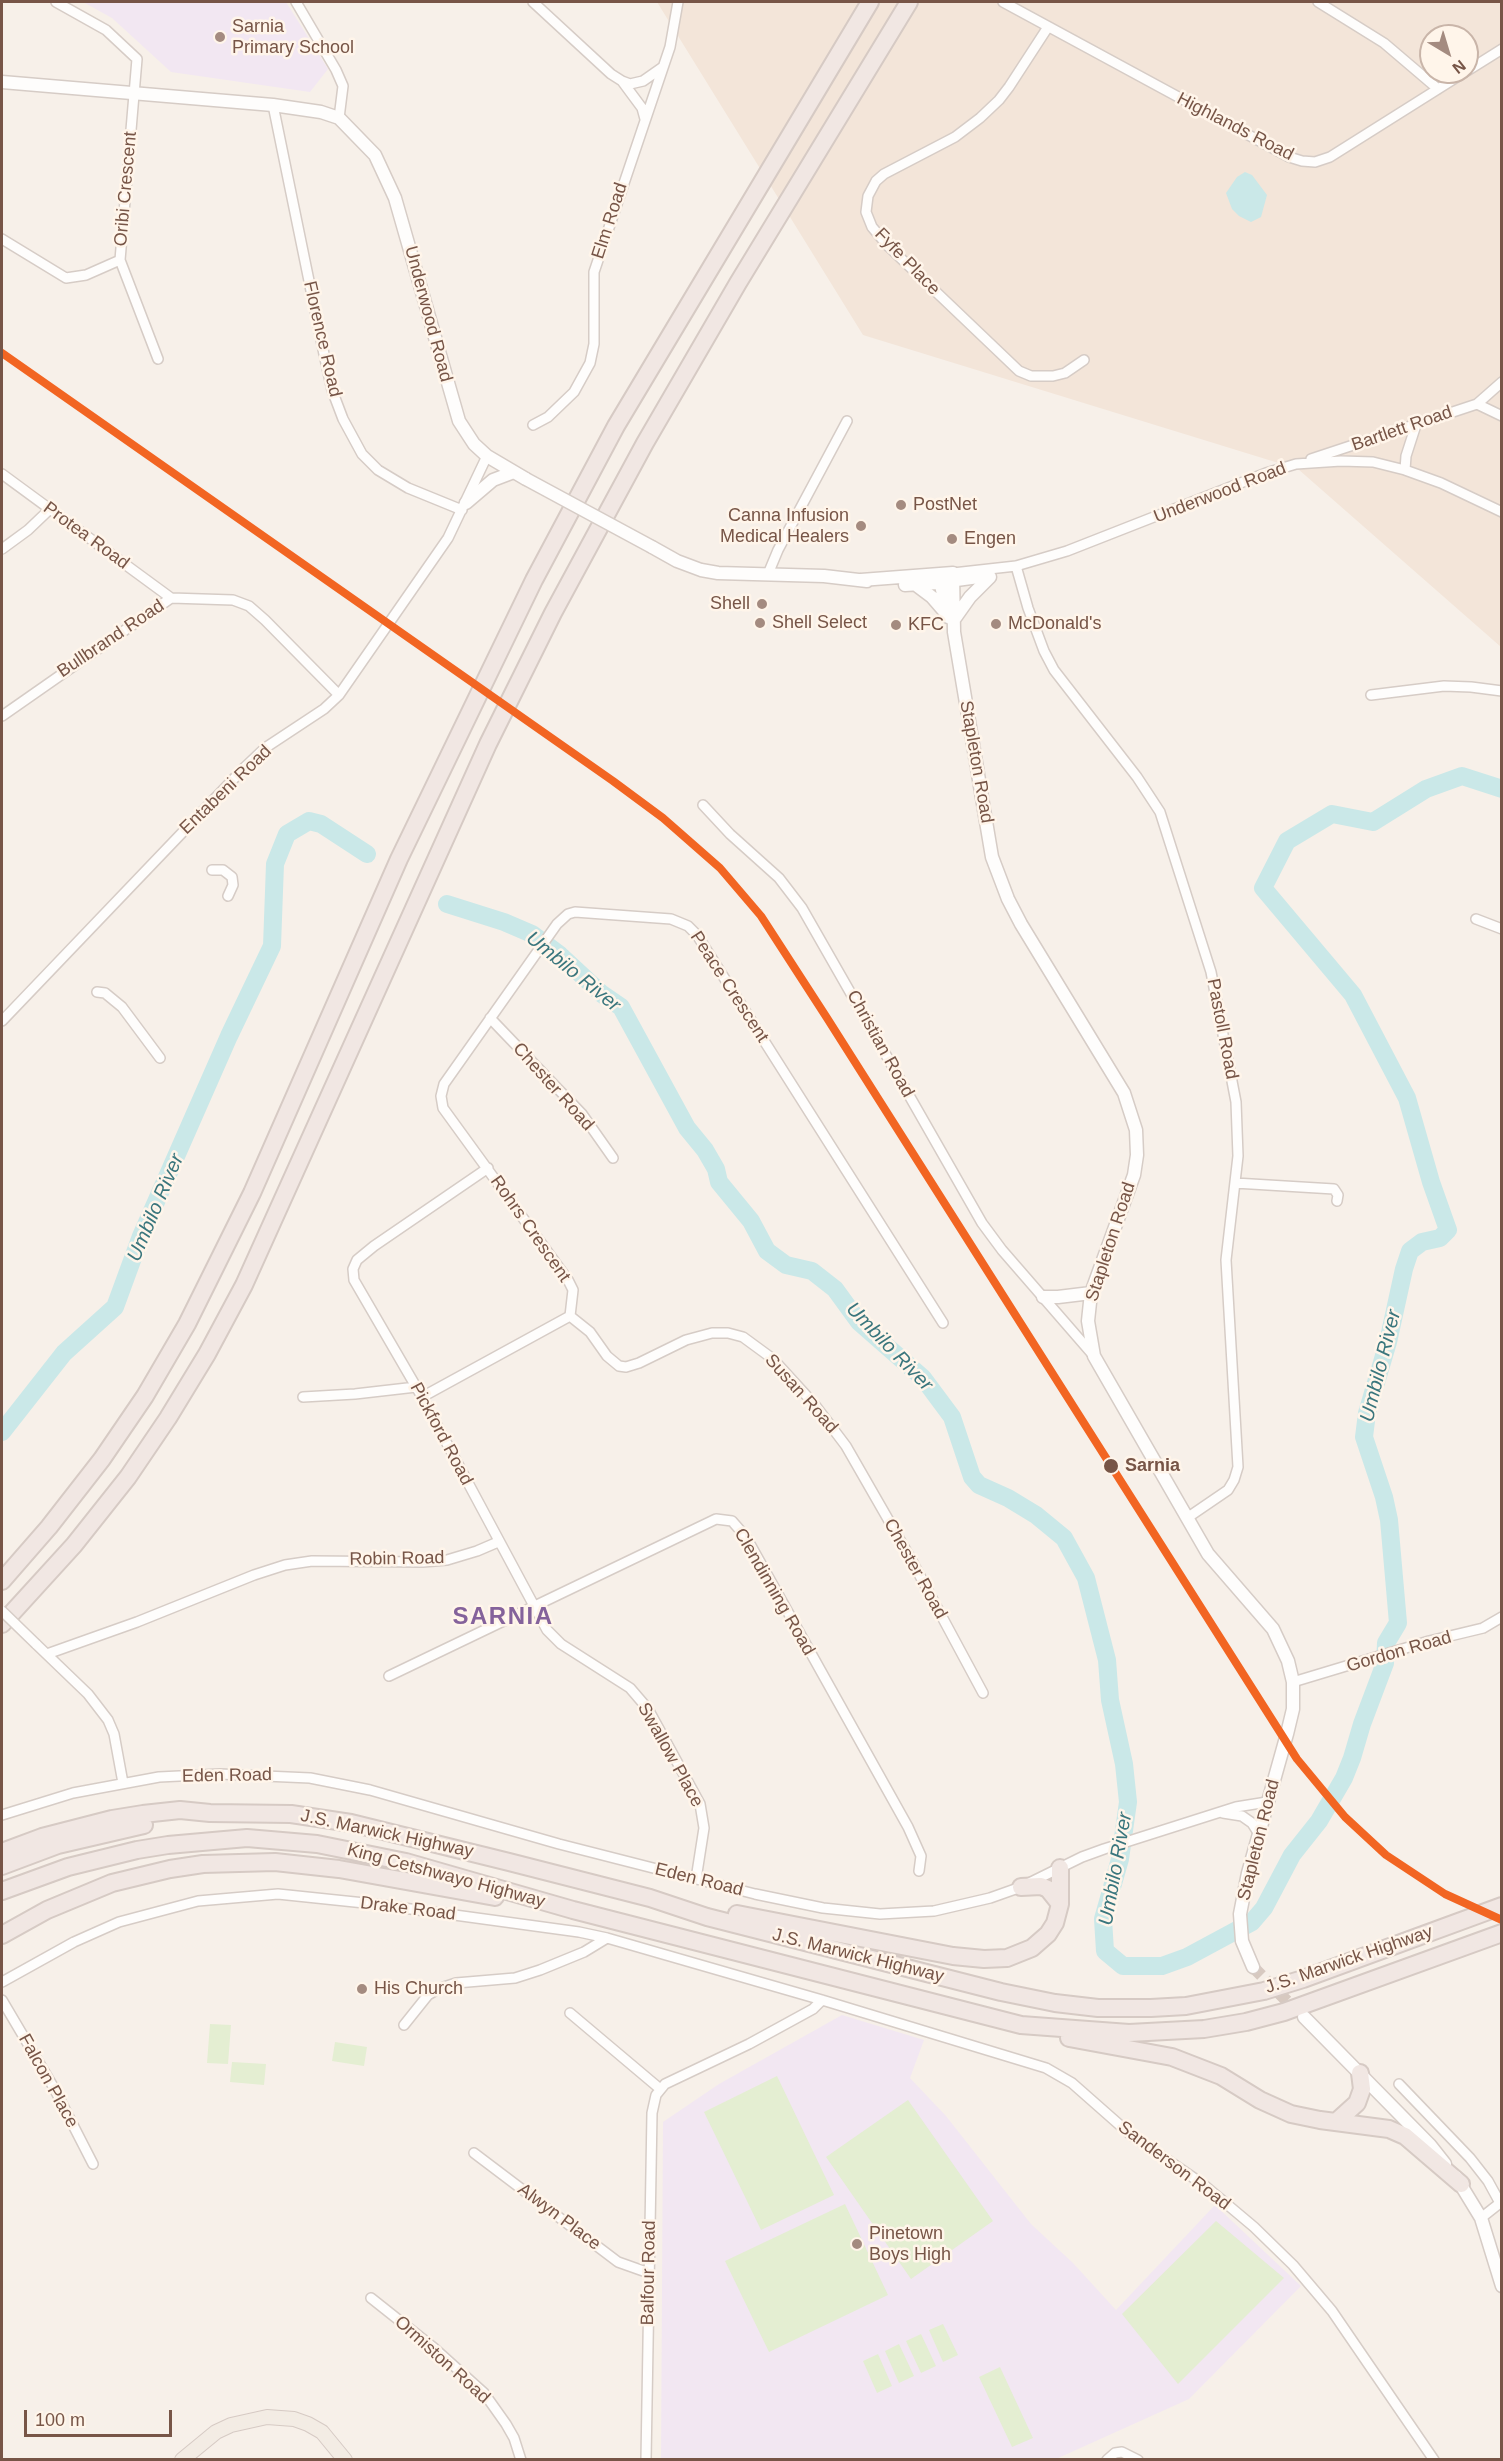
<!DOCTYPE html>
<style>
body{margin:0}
#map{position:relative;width:1503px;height:2461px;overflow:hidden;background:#f7f0e9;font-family:Arial,sans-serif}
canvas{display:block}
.frame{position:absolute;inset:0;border:3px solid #775547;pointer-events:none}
.north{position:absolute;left:1419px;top:24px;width:60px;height:60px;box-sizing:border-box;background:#fff5ea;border:2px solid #c9b5a9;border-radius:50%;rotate:142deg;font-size:16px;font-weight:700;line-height:24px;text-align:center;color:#775547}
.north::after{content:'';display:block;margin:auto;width:21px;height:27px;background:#a48b80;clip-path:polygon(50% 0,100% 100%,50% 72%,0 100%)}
.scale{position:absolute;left:24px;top:2410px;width:148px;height:27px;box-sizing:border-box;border:3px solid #775547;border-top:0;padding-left:8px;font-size:18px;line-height:21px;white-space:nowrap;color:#775547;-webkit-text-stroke:4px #fff5ea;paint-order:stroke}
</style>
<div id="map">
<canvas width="1503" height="2461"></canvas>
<div class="frame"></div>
<div class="north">N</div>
<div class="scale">100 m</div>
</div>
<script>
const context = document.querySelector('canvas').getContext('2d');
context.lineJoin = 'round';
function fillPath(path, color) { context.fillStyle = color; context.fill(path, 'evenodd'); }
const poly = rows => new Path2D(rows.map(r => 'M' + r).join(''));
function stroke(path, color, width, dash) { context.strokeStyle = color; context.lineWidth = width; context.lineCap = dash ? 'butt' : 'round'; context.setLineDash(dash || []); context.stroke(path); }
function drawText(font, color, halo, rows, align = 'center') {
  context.font = font + ' Arial,sans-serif'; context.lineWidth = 5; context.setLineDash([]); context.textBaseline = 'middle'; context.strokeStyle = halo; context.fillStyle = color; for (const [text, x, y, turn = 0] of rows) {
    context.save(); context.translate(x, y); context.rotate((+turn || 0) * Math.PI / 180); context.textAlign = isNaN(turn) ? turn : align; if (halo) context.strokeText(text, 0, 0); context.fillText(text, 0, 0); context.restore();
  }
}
const residential = poly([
 [657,2,1501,2,1501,647,1298,469,863,335],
 [1431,36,1467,36,1467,72,1431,72]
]);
const education = poly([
 [83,2,286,2,328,69,310,92,171,72,112,18],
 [842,2015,924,2040,910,2078,946,2116,1031,2224,1073,2263,1116,2310,1215,2205,1301,2286,1189,2399,1056,2459,661,2460,663,2122,719,2084]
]);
const green = poly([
 [210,2024,231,2025,228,2064,207,2063],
 [335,2042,367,2047,364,2066,332,2061],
 [232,2062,266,2064,264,2085,230,2082],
 [777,2076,834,2195,761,2230,704,2112],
 [908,2100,993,2221,911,2279,826,2157],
 [845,2204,888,2295,769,2352,725,2261],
 [1216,2221,1284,2278,1178,2384,1122,2314],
 [943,2324,958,2355,943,2362,929,2330],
 [921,2334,936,2366,921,2373,906,2341],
 [899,2344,914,2376,899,2383,885,2351],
 [878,2354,892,2386,877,2393,863,2361],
 [1000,2367,1033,2438,1012,2447,979,2377]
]);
const water = poly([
 [1245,172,1252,175,1267,195,1261,217,1251,222,1239,216,1232,209,1226,193,1237,177]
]);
const river = poly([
 [447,904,504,922,532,934,560,955,602,994,621,1007,687,1128,705,1150,716,1169,719,1182,751,1221,767,1251,786,1265,812,1271,835,1289,859,1322,923,1378,952,1417,972,1477,979,1485,1008,1498,1036,1515,1064,1538,1086,1578,1107,1660,1110,1700,1124,1764,1128,1802,1120,1859,1103,1919,1105,1951,1123,1966,1162,1966,1187,1957,1252,1922,1264,1908,1292,1855,1319,1821,1344,1778,1352,1758,1362,1724,1385,1663,1386,1643,1398,1623,1389,1520,1384,1497,1364,1437,1367,1413,1388,1342,1404,1269,1410,1251,1422,1242,1440,1238,1448,1230,1431,1182,1407,1098,1353,995,1263,888,1287,841,1332,814,1373,822,1426,789,1462,776,1502,789],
 [2,1432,64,1353,115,1307,141,1236,229,1036,272,946,275,864,287,834,309,821,321,824,367,854]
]);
const secondaryTunnel = poly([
 [1253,1967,1298,2012]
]);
const minor = poly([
 [296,2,336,70,343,86,339,118],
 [533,2,611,74,622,81,630,84,643,81,663,67],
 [1003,2,1289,157,1302,161,1315,162,1330,157,1465,72],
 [1318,2,1384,43,1438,89],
 [1048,27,1009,87,999,100,980,118,955,137,884,174,876,181,868,196,866,212,872,227,889,247,1019,371,1031,376,1053,376,1065,373,1084,360],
 [1467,71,1502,49],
 [622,81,642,108,645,119],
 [273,105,324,354,332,390,343,419,362,454,378,470,408,488,462,510],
 [2,239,66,278,86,275,120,260,137,59,106,30,56,2],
 [120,260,158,359],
 [1477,404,1502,416],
 [533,425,548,417,574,392,590,363,594,344,594,272,670,47,678,2],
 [1311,459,1477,404,1502,382],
 [1405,470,1406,456,1416,425],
 [2,474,171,598],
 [2,549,28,530,50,509],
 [1016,566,1028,608,1044,651,1054,670,1137,777,1160,812,1211,972,1236,1102,1238,1156,1226,1260,1238,1467,1234,1480,1228,1490,1187,1518],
 [953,573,1016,566,1067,551,1266,473,1296,464,1341,461,1373,462,1405,470,1441,483,1502,512],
 [768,574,778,550,847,421],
 [953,582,990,577],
 [1371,695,1444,686,1471,687,1502,691],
 [2,716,171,598,233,600,249,606,265,620,339,695],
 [703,805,730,834,779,878,802,908,982,1223,1002,1250,1094,1356],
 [212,870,223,870,232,877,233,885,228,896],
 [1476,919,1502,929],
 [97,992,105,993,122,1007,160,1058],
 [490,1018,582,1114,613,1158],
 [2,1021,245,767,265,748,324,709,339,695,448,538,487,456],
 [488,1168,374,1246,357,1260,353,1269,354,1280,422,1397,547,1630,561,1644,630,1688,648,1709,700,1804,704,1828,696,1879],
 [1235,1183,1334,1189,1338,1195,1337,1201],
 [570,1316,590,1332,607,1356,619,1366,626,1367,639,1363,686,1340,712,1333,728,1333,743,1337,773,1359,815,1405,846,1446,912,1561,983,1693],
 [303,1397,355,1394,416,1387],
 [422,1397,570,1316,573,1290,568,1280,443,1108,441,1096,444,1084,557,924,568,914,575,912,671,919,688,926,697,935,943,1323],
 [36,1644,88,1694,108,1720,114,1734,123,1783],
 [47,1654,137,1622,254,1575,285,1565,312,1561,423,1562,447,1560,477,1551,498,1542],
 [389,1676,716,1519,732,1521,746,1537,908,1827,921,1856,919,1871],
 [1293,1682,1429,1641,1483,1628,1502,1617],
 [1223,1813,1242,1816,1252,1823,1259,1834],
 [2,1815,73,1793,159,1777,220,1774,310,1778,370,1790,559,1844,755,1894,823,1908,880,1914,934,1911,990,1898,1021,1887,1082,1857,1104,1849,1236,1807,1267,1802],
 [2,1982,74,1942,119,1922,198,1901,278,1894,374,1904,579,1932,607,1938,822,2000,1046,2068,1072,2083,1131,2135,1204,2185,1254,2227,1293,2265,1332,2311,1434,2460],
 [2,2000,54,2088,93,2164],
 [570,2013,659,2088],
 [404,2025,428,1995,438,1989,456,1983,515,1978,540,1970,584,1952,607,1938],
 [1399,2084,1470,2158,1488,2181,1500,2203,1481,2218],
 [474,2153,618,2262,649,2273],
 [371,2298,434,2348,484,2393,506,2424,514,2438,521,2460],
 [646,2460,652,2113,656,2095,665,2084,749,2044,813,2009,822,2000],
 [1107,2460,1115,2453,1122,2452,1138,2460]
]);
const secondary = poly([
 [2,82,273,105,321,112,339,118,375,155,395,198,459,421,474,444,487,456,526,479],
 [466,503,493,480,514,472],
 [652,547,677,561,701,570,718,573,824,576,867,581],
 [939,576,948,617],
 [861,580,953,573,954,632,992,857,1008,899,1021,924,1124,1093,1136,1130,1137,1155,1134,1175,1091,1293,1088,1321,1094,1356,1208,1554,1273,1629,1288,1661,1293,1682,1293,1709,1287,1734,1248,1873,1240,1914,1242,1941,1253,1967],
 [905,585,953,582],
 [916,585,932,597,945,612],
 [953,621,970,597,990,577],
 [1043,1297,1058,1297,1091,1293],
 [1304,2017,1430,2145,1445,2164],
 [1456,2177,1481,2218,1502,2286]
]);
const primary = poly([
 [182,2460,216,2432,231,2425,267,2417,294,2419,308,2424,322,2432,345,2460]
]);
const motorway = poly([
 [2,1581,49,1527,102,1459,145,1396,187,1324,252,1193,399,859,534,580,616,426,870,2],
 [2,1624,74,1545,128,1477,168,1418,207,1354,244,1285,488,744,553,613,645,443,738,283,909,2],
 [2,1852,42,1837,112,1819,143,1814,180,1810,210,1813,291,1814,351,1823,509,1862,650,1898,707,1917,1001,1992,1055,2003,1098,2008,1151,2008,1186,2006,1264,1991,1303,1979,1502,1906],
 [2,1866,58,1845,144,1825],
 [1021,1887,1041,1886,1048,1889,1060,1904],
 [2,1891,68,1867,137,1850,168,1845,247,1838,317,1844,406,1862,573,1910,1021,2025,1129,2033,1204,2029,1246,2022,1284,2012,1502,1933],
 [737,1914,953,1956,984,1959,1007,1958,1032,1948,1048,1934,1055,1923,1060,1904,1060,1868],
 [2,1935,47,1910,112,1883,170,1869,203,1864,275,1862,339,1869,495,1897],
 [1069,2038,1172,2057,1221,2076,1260,2100,1291,2114,1320,2120,1389,2129,1405,2136,1461,2184],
 [1336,2122,1357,2103,1362,2089,1360,2073]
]);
const minorBridge = poly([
 [2,1611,36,1644]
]);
const secondaryBridge = poly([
 [526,479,652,547]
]);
const rail1 = poly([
 [2,353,613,781,663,818,720,868,761,916,827,1018,1297,1759,1345,1817,1386,1855,1445,1894,1502,1920]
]);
const markers = [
 [220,37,6,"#a48b80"],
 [901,505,6,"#a48b80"],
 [861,526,6,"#a48b80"],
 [952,539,6,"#a48b80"],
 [762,604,6,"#a48b80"],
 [760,623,6,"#a48b80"],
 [996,624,6,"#a48b80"],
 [896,625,6,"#a48b80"],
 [1111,1466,8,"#775547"],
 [362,1989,6,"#a48b80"],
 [857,2244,6,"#a48b80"]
];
const poiNames = [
 ["Sarnia",232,27],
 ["Primary School",232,48],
 ["PostNet",913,505],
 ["Canna Infusion",849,516,"right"],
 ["Medical Healers",849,537,"right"],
 ["Engen",964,539],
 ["Shell",750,604,"right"],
 ["Shell Select",772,623],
 ["McDonald's",1008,624],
 ["KFC",908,625],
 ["His Church",374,1989],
 ["Pinetown",869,2234],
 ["Boys High",869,2255]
];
const streetNames = [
 ["Highlands Road",1235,127,27],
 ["Oribi Crescent",126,189,-85],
 ["Elm Road",610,221,-72],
 ["Fyfe Place",907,262,46],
 ["Underwood Road",428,314,75],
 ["Florence Road",322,339,77],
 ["Bartlett Road",1402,429,-19],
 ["Underwood Road",1220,493,-21],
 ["Protea Road",86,536,36],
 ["Bullbrand Road",111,639,-34],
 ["Stapleton Road",976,762,80],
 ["Entabeni Road",226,790,-44],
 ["Peace Crescent",729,987,57],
 ["Pastoll Road",1222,1029,79],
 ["Christian Road",880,1044,61],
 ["Chester Road",553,1087,48],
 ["Rohrs Crescent",530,1229,55],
 ["Stapleton Road",1111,1242,-72],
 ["Susan Road",801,1394,48],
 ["Pickford Road",441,1434,62],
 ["Robin Road",397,1559,-1],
 ["Chester Road",915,1569,61],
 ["Clendinning Road",774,1592,60],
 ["Gordon Road",1399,1652,-16],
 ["Swallow Place",670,1755,61],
 ["Eden Road",227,1776,-1],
 ["J.S. Marwick Highway",387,1834,12],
 ["Stapleton Road",1259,1840,-76],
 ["King Cetshwayo Highway",446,1876,15],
 ["Eden Road",699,1880,14],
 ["Drake Road",408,1909,7],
 ["J.S. Marwick Highway",858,1956,14],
 ["J.S. Marwick Highway",1349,1960,-19],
 ["Falcon Place",48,2081,61],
 ["Sanderson Road",1174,2166,37],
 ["Alwyn Place",559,2217,37],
 ["Balfour Road",649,2273,-89],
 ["Ormiston Road",442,2360,42]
];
const stopNames = [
 ["Sarnia",1125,1466]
];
const waterNames = [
 ["Umbilo River",573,972,39],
 ["Umbilo River",156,1208,-67],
 ["Umbilo River",889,1347,46],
 ["Umbilo River",1381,1366,-76],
 ["Umbilo River",1116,1869,-80]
];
const districtNames = [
 ["SARNIA",503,1617]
];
fillPath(residential, '#f3e5d9');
fillPath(education, '#f2e7f2');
fillPath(green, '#e4eed2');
fillPath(water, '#cae8e8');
stroke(river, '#cae8e8', 18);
stroke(secondaryTunnel, '#d7c9c0', 12, [12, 6]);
stroke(minor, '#d6ccc6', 12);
stroke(secondary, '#d6ccc6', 15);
stroke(primary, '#d6cac4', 16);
stroke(motorway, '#d6cac4', 20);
stroke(minor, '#fefdfc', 9);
stroke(secondary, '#fefdfc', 12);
stroke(primary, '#f3ece4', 14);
stroke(motorway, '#f1e7e3', 16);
stroke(minorBridge, '#d6ccc6', 12, []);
stroke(secondaryBridge, '#d6ccc6', 15, []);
stroke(minorBridge, '#fefdfc', 9);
stroke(secondaryBridge, '#fefdfc', 12);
stroke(rail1, '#f26522', 8);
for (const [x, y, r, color] of markers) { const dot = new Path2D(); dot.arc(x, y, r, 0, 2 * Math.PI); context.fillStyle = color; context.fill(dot); stroke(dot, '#fff5ea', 2); }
drawText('18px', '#775547', '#fff5ea', poiNames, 'left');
drawText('18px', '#775547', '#fff5ea', streetNames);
drawText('bold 18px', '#775547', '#fff5ea', stopNames, 'left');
drawText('italic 20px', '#3a767d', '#fff5ea', waterNames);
context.letterSpacing = '1.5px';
drawText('bold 24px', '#84629b', '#fff5ea', districtNames);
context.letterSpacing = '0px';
</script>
